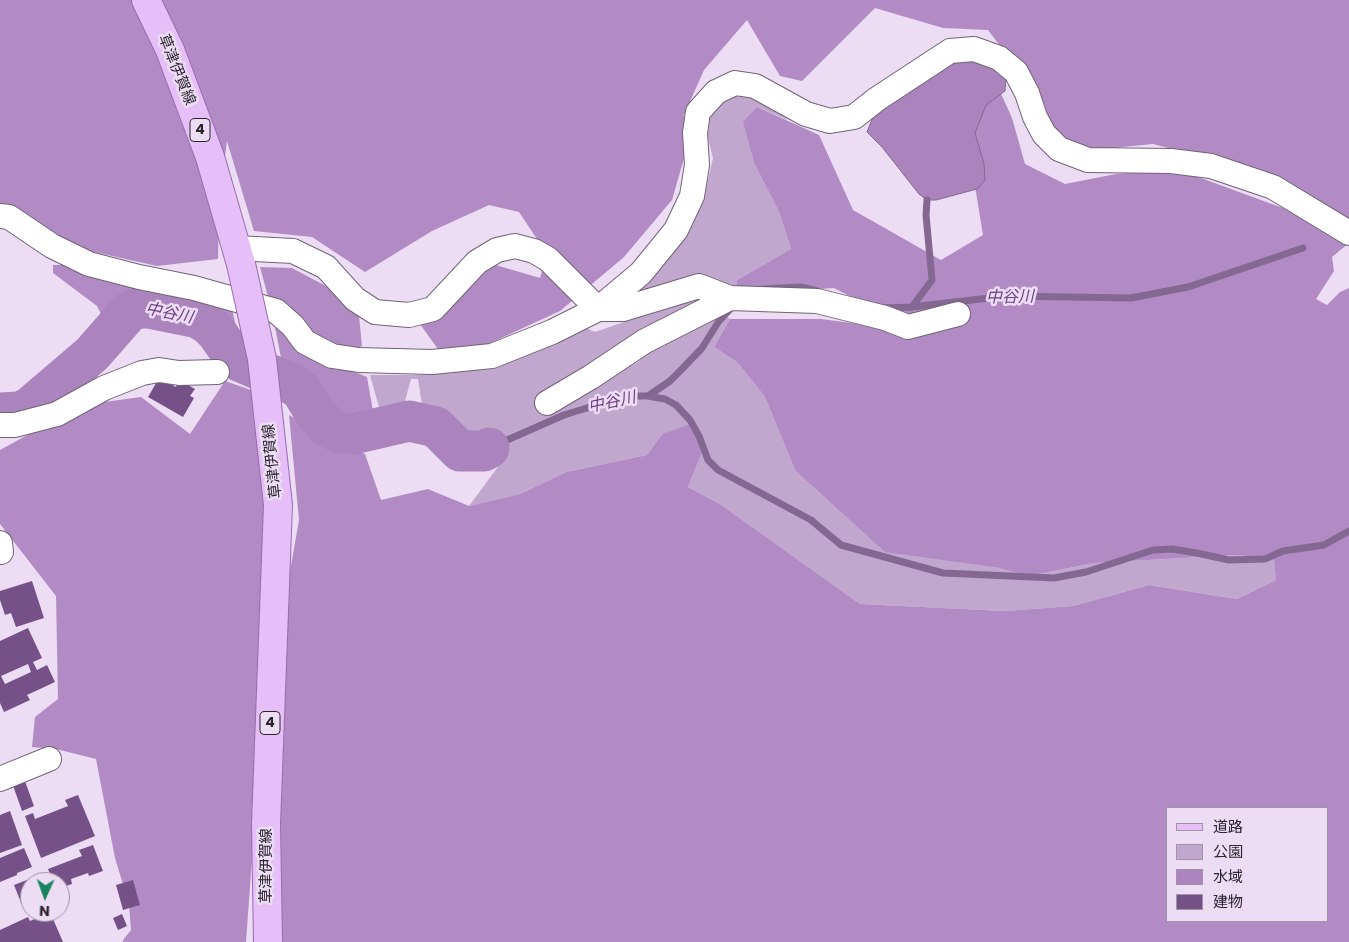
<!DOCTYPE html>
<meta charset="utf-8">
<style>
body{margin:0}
#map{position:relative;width:1349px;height:942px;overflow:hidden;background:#ecdcf4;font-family:Poppins,"Noto Sans JP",sans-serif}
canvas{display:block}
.legend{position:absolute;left:1166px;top:807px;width:162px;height:115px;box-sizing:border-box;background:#ecdcf4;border:1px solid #9f93a5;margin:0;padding:6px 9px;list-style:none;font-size:15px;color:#2b252e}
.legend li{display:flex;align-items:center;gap:10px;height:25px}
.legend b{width:25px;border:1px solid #9f93a5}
.north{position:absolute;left:20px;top:872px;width:50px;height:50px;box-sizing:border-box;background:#ecdcf4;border:1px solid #9f93a5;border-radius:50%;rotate:182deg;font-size:14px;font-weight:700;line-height:20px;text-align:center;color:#2b252e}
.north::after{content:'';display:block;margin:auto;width:18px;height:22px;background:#1a8461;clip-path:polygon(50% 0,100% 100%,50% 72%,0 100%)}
</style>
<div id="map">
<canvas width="1349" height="942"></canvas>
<ul class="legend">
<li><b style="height:6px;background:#e6bef8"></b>道路</li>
<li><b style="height:14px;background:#c1a7ce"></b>公園</li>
<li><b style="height:14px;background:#ab84bd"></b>水域</li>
<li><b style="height:14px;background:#765187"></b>建物</li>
</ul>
<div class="north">N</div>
</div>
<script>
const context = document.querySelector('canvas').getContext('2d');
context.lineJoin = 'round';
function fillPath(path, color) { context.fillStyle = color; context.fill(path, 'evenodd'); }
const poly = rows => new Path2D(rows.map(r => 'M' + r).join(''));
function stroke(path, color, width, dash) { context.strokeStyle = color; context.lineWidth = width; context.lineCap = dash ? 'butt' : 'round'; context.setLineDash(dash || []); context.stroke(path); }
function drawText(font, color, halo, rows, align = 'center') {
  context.font = font + ' Poppins,"Noto Sans JP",sans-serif'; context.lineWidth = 5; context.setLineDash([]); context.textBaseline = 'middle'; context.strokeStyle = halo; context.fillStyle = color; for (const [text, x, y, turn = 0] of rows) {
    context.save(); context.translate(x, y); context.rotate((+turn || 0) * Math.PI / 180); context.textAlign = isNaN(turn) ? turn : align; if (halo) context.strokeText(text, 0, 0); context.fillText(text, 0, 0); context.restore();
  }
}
const green = poly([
 [739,95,768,102,788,120,757,107,755,165,779,212,791,249,737,280,737,290,619,299,655,276,685,238,703,202,713,158,705,127,711,104],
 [715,297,550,408,638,362,665,332,717,310,730,319,714,347,737,362,765,397,795,470,994,567,1029,576,1094,563,1237,555,1275,559,1276,580,1237,599,1149,585,1073,606,1005,611,860,604,720,504,688,487,703,450,662,434,647,455,566,472,520,494,469,506,503,460,457,447,456,431,425,424,418,379,411,379,400,419,382,418,370,375,422,375,498,363,580,325,595,332,671,306]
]);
const forest = poly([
 [0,0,1349,0,1349,219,1264,173,1153,144,1092,150,1052,134,1041,100,988,30,943,28,875,8,802,81,780,76,747,20,704,70,684,115,685,155,672,200,624,257,560,311,488,344,438,349,417,320,492,264,540,278,547,254,519,212,489,205,432,231,365,272,312,237,254,231,227,141,219,203,218,259,157,266,72,247,0,212],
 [998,87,1012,118,1025,164,1065,184,1116,174,1179,170,1321,222,1349,243,1332,257,1334,271,1316,299,1327,305,1340,292,1349,288,1349,942,262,942,258,775,246,942,123,942,123,940,131,930,129,904,115,858,96,759,56,749,32,747,35,717,58,699,56,596,0,524,0,450,82,405,141,397,190,434,225,381,251,390,272,521,289,577,299,520,289,415,329,438,365,454,381,500,428,489,469,506,520,494,566,472,647,455,662,434,694,423,703,450,688,487,720,504,860,604,1005,611,1073,606,1149,585,1237,599,1276,580,1274,559,1237,555,1094,563,1029,576,994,567,885,552,795,470,765,397,737,362,714,347,730,319,821,319,919,332,834,288,751,294,737,290,737,280,791,249,779,212,755,165,743,122,757,107,819,135,853,210,941,260,983,235,964,119],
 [1168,808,1328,808,1328,921,1168,921],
 [53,265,74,265,120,279,137,291,178,294,231,305,241,348,178,321,140,313,107,326,97,306,53,273],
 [260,267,292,268,337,292,359,316,362,346,345,352,320,342,301,323,289,306,270,304],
 [273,317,313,355,367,377,374,417,355,416,321,408,308,390,283,368]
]);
const water = poly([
 [972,54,1006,76,1005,91,986,105,975,133,984,164,985,180,977,189,936,200,927,200,919,194,882,147,867,132,875,112,955,58,972,54]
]);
const stream = poly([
 [763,289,801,287,817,291],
 [912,307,932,280,926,215,927,200],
 [882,308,912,307,1006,296,1131,298,1188,287,1303,248],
 [648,396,665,399,676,405,690,420,699,436,708,460,718,470,811,520,841,545,943,573,1054,578,1086,572,1153,550,1172,549,1197,553,1229,560,1265,559,1283,551,1324,545,1349,531],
 [489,448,564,415,616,399,632,396,648,396,670,381,683,368,702,348,719,321,732,307]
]);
const river = poly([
 [0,413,20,412,30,407,92,354,128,313,137,308,148,308,198,318,209,325,217,333,233,356,241,362,290,383,301,390,315,413,328,427,338,432,353,434,409,421,436,427,460,451,484,451,489,448]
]);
const building = poly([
 [159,378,176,387,179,380,195,389,190,396,194,398,183,417,148,397],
 [32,581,44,618,16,627,11,613,5,615,0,600,0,591],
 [28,628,42,658,33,662,37,670,47,665,55,682,27,695,30,700,4,712,0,703,0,641],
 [28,664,31,672,5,684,1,676],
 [22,773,34,806,22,811,10,777],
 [78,795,95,836,41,858,25,816,33,813,35,819,68,806,65,800],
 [10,811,22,845,0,853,0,815],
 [93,845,103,871,89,876,88,873,71,879,72,884,60,888,60,882,53,882,48,869,82,856,79,850],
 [24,848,32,867,17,873,17,875,0,882,0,858],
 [37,876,39,882,30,882,30,912,26,903,22,905,14,885],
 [133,880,140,905,123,910,116,885],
 [50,912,63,942,0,942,0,930,28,917,30,921],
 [122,914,127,926,118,930,113,918]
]);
const minor = poly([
 [0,216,9,217,52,246,89,264,139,277,194,288,276,311,293,326,305,342,332,356,359,360,432,362,492,356,552,332,598,309,641,273,676,230,692,196,697,165,695,133,698,112,716,92,735,83,755,86,806,114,830,121,854,117,877,99,950,51,974,49,999,58,1016,72,1027,93,1035,117,1044,134,1059,149,1088,160,1171,161,1211,166,1273,187,1349,233],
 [236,248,293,251,326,267,355,299,375,312,409,315,433,309,477,262,497,250,515,246,534,251,548,259,598,309,623,309,699,286,730,298,817,301,885,318,908,327,958,314],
 [547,403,591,377,645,341,730,298],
 [0,425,15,425,57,414,104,388,142,373,159,370,179,373,217,372],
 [0,543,1,552],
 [0,779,49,759]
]);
const primary = poly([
 [146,0,170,50,210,157,241,264],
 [268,942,266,824,278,505]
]);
const primaryBridge = poly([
 [241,264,262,359,278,505]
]);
const shields = [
 [200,130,20],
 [270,723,20]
];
const shieldNames = [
 ["4",200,130],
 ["4",270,723]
];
const streetNames = [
 ["草津伊賀線",176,70,68],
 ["草津伊賀線",273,461,-96],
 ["草津伊賀線",267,866,-90]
];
const waterNames = [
 ["中谷川",1010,298,-1],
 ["中谷川",169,314,11],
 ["中谷川",612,403,-12]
];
fillPath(green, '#c1a7ce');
fillPath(forest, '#b28bc5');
fillPath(water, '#ab84bd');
stroke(water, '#856892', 1);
stroke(stream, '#856892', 7);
stroke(river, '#ab84bd', 41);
fillPath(building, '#765187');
stroke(minor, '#716378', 26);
stroke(primary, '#9a6caf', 30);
stroke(minor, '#fff', 24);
stroke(primary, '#e6bef8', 28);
stroke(primaryBridge, '#9a6caf', 30, []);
stroke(primaryBridge, '#e6bef8', 28);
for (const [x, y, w] of shields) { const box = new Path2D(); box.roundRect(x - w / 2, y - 11.5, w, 23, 4); context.fillStyle = '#ecdcf4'; context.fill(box); stroke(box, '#2b252e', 1); }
drawText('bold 14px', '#2b252e', null, shieldNames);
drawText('15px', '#2b252e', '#ecdcf4', streetNames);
drawText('italic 16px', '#6f3d85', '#ecdcf4', waterNames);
</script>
